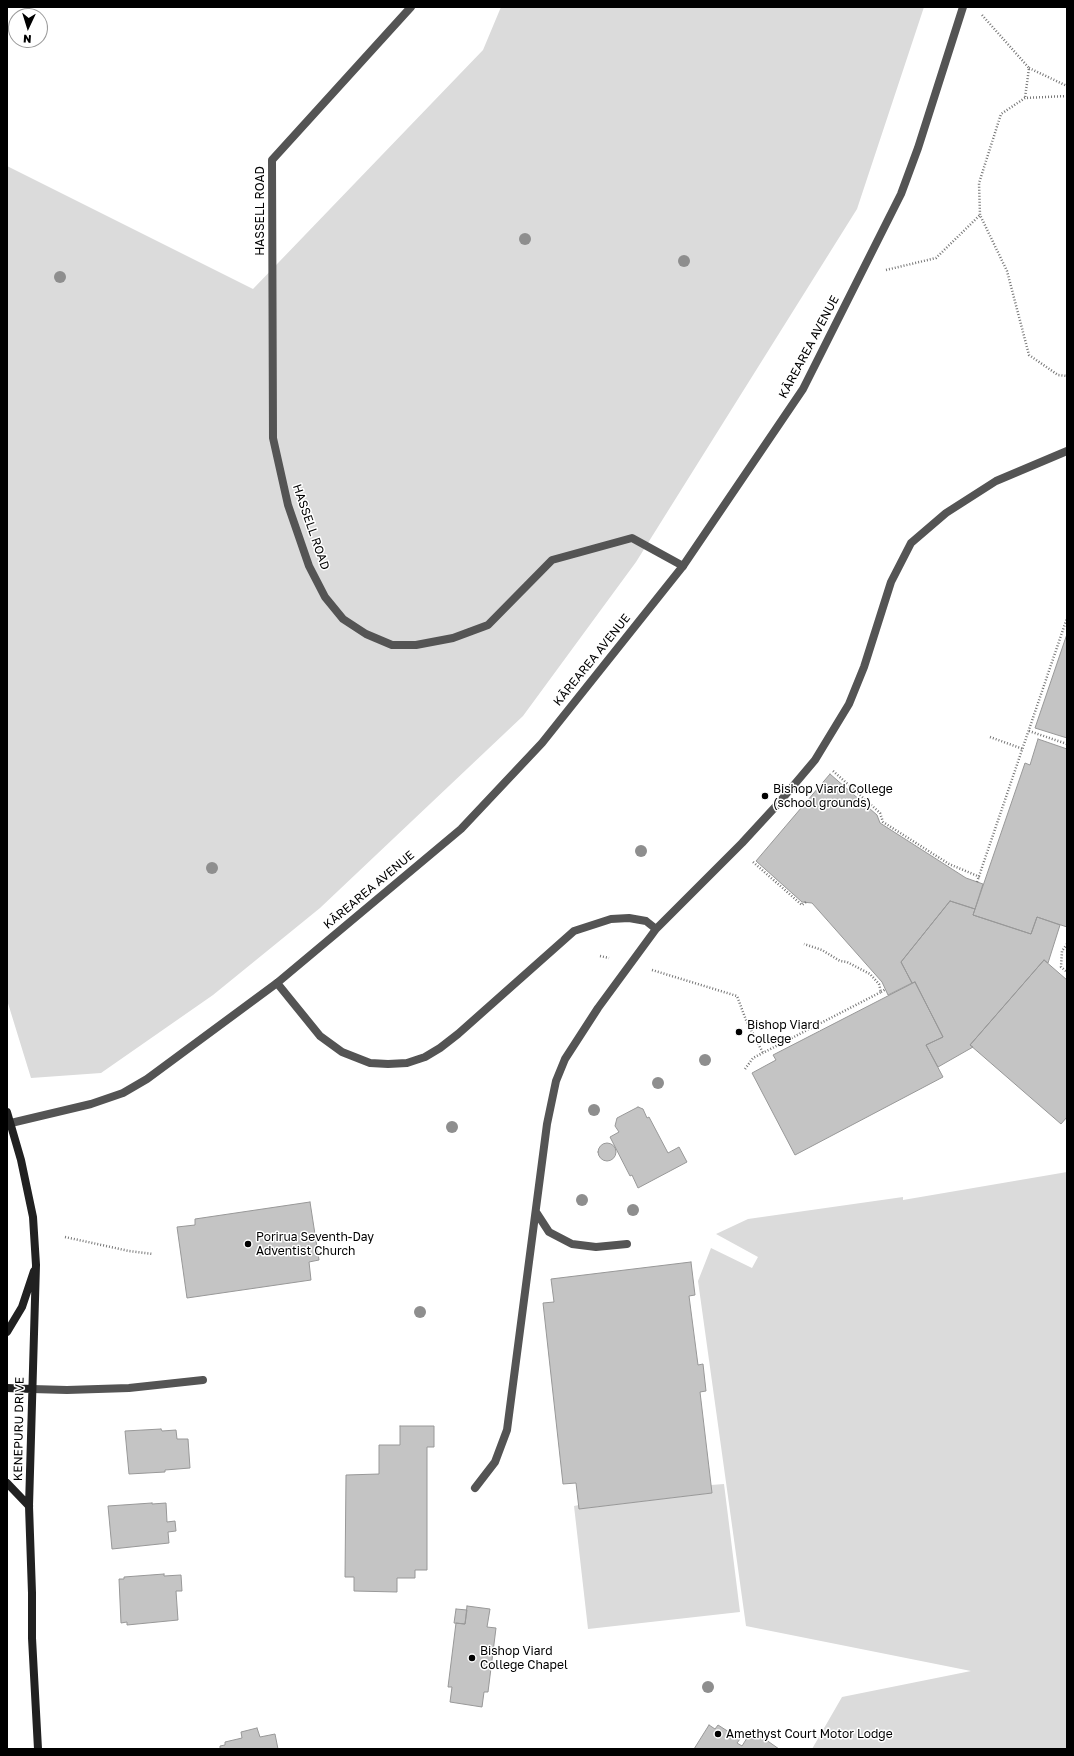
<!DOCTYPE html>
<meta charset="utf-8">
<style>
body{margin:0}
#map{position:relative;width:1074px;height:1756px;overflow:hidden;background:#fff;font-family:"Golos Text",sans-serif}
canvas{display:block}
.frame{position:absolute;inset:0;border:8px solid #000;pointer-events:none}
.north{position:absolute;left:8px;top:8px;width:40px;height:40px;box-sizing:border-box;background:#fff;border:1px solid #999;border-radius:50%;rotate:184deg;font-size:11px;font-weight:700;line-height:16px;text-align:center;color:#000}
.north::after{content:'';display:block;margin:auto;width:14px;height:18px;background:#000;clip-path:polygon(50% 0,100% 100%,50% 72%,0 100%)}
</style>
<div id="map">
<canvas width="1074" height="1756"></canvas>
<div class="frame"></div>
<div class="north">N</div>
</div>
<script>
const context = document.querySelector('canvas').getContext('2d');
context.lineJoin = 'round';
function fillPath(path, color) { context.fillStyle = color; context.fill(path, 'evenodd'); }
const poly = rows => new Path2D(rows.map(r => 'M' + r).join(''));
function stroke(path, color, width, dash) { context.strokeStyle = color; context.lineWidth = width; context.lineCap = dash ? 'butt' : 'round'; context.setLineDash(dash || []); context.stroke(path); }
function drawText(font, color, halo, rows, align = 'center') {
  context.font = font + ' "Golos Text",sans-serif'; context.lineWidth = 3; context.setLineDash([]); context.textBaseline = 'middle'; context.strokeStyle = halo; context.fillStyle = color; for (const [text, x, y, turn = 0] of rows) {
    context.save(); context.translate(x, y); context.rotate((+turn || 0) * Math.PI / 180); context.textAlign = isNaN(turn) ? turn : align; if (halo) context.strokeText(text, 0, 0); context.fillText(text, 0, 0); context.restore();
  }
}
const green = poly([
 [501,7,924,7,857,209,636,562,523,716,320,908,213,995,101,1073,31,1078,7,1000,7,166,253,289,483,50],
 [1067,1172,1067,1749,812,1749,842,1697,971,1671,746,1626,698,1281,711,1248,752,1268,758,1257,716,1234,748,1219,903,1197,903,1200],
 [724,1484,740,1612,588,1629,574,1506,579,1505,579,1509,712,1493,711,1485]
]);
const building = poly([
 [1067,634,1067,738,1035,728,1067,634],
 [1038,739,1067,749,1067,927,1037,917,1031,934,973,915,1025,763,1030,765,1038,739],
 [830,774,877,815,880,823,966,878,983,884,975,909,950,901,901,962,912,983,888,995,882,982,812,903,802,902,756,861,830,774],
 [950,901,975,909,973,915,1031,934,1037,917,1060,925,1048,963,1044,960,970,1045,973,1047,938,1067,926,1045,943,1037,915,982,912,983,901,962,950,901],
 [1044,960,1067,980,1067,1117,1061,1124,970,1045,1044,960],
 [915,982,943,1037,926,1045,943,1077,795,1155,752,1073,776,1060,773,1055,915,982],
 [638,1107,643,1109,647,1118,649,1117,668,1153,679,1147,687,1162,638,1188,632,1175,630,1176,610,1137,619,1132,615,1126,617,1118,638,1107],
 '598 1152a9 9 0 1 1 18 0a9 9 0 1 1-18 0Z',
 [310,1202,319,1260,309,1262,311,1280,187,1298,177,1227,195,1225,195,1219,310,1202],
 [691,1262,695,1295,689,1296,698,1365,703,1364,706,1391,700,1392,712,1493,579,1509,576,1483,563,1484,543,1303,554,1302,551,1279,691,1262],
 [400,1426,434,1426,434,1447,427,1447,427,1570,415,1570,415,1578,397,1578,397,1592,354,1591,354,1577,345,1577,346,1475,379,1474,379,1445,400,1445,400,1426],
 [161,1429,162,1431,176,1430,177,1439,188,1439,190,1468,165,1470,165,1472,129,1474,125,1431,161,1429],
 [152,1503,152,1504,166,1503,167,1522,175,1521,176,1531,168,1532,169,1543,112,1549,108,1506,152,1503],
 [164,1574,164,1576,181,1575,182,1591,176,1591,178,1620,127,1625,127,1622,121,1623,119,1579,124,1579,124,1577,164,1574],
 [467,1606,490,1609,487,1627,496,1628,488,1692,484,1692,482,1707,450,1702,452,1687,448,1687,456,1623,465,1624,467,1606],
 [456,1609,467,1610,465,1624,454,1623,456,1609],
 [709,1725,715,1729,718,1725,740,1739,737,1743,742,1746,752,1730,779,1749,694,1749,709,1725],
 [257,1728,260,1737,275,1734,278,1749,220,1749,220,1746,225,1745,225,1742,242,1738,241,1732,257,1728]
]);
const path = poly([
 [982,15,1029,68,1025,98],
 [1029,68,1067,86],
 [1067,96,1025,98,1001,114,979,183,980,215,1007,271,1029,355,1058,375,1067,376],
 [886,270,936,258,980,215],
 [1029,731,1067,744],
 [990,737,1023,749],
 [833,771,880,813,883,822,949,864,980,877],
 [753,862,802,905,806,902],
 [977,882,1067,618],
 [1067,944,1062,951,1061,967,1067,972],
 [600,956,609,958],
 [652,970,737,996,746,1020,763,1053],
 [881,992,886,989],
 [745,1069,753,1058,881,992,879,984,870,974,847,962,840,961,822,950,804,944],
 [65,1237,129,1251,153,1254]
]);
const service = poly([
 [411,7,272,160,273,438,288,505,309,566,325,597,343,619,366,634,392,645,416,645,453,638,488,625,552,560,632,538,683,566],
 [277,983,320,1036,342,1052,370,1063,388,1064,407,1063,425,1057,440,1048,458,1034,574,931,611,919,629,918,646,921,656,929,742,843,777,805,815,760,849,704,864,667,891,582,911,543,946,513,996,481,1067,451],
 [536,1212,549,1232,572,1244,596,1247,627,1244],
 [32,1389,67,1390,129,1388,203,1380],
 [475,1488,495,1462,507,1430,547,1124,556,1081,565,1059,598,1008,656,929]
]);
const tertiary = poly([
 [11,1123,91,1104,123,1093,147,1079,277,983,461,829,542,743,683,566,803,389,901,194,918,148,963,7]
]);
const secondary = poly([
 [7,1112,21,1160,33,1217,36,1265,29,1506,32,1593,32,1638,38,1749],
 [7,1332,22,1307,34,1271],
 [7,1388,32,1389],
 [7,1483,29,1506]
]);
const trees = [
 [525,239],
 [684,261],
 [60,277],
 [641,851],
 [212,868],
 [705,1060],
 [658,1083],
 [594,1110],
 [452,1127],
 [582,1200],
 [633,1210],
 [420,1312],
 [708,1687]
];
const markers = [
 [765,796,4,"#000"],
 [739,1032,4,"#000"],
 [248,1244,4,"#000"],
 [472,1658,4,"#000"],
 [718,1734,4,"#000"]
];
const streetNames = [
 ["HASSELL ROAD",260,211,-90],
 ["KĀREAREA AVENUE",809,347,-62],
 ["HASSELL ROAD",311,527,71],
 ["KĀREAREA AVENUE",592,660,-51],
 ["KĀREAREA AVENUE",369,890,-40],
 ["KENEPURU DRIVE",19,1429,-89]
];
const poiNames = [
 ["Bishop Viard College",773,789],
 ["(school grounds)",773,803],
 ["Bishop Viard",747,1025],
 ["College",747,1039],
 ["Porirua Seventh-Day",256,1237],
 ["Adventist Church",256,1251],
 ["Bishop Viard",480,1651],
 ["College Chapel",480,1665],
 ["Amethyst Court Motor Lodge",726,1734]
];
fillPath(green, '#dbdbdb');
fillPath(building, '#c4c4c4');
stroke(building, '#989898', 1);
stroke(path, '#767676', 2.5, [1, 2]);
stroke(service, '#545454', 8);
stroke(tertiary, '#545454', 8);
stroke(secondary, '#212121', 8);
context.fillStyle = '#8e8e8e';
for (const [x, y] of trees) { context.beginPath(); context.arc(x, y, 6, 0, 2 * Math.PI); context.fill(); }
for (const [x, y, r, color] of markers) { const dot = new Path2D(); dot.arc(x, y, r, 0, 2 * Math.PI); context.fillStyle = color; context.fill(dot); stroke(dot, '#fff', 1.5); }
drawText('12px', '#000', '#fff', streetNames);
drawText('12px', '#000', '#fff', poiNames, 'left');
</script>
